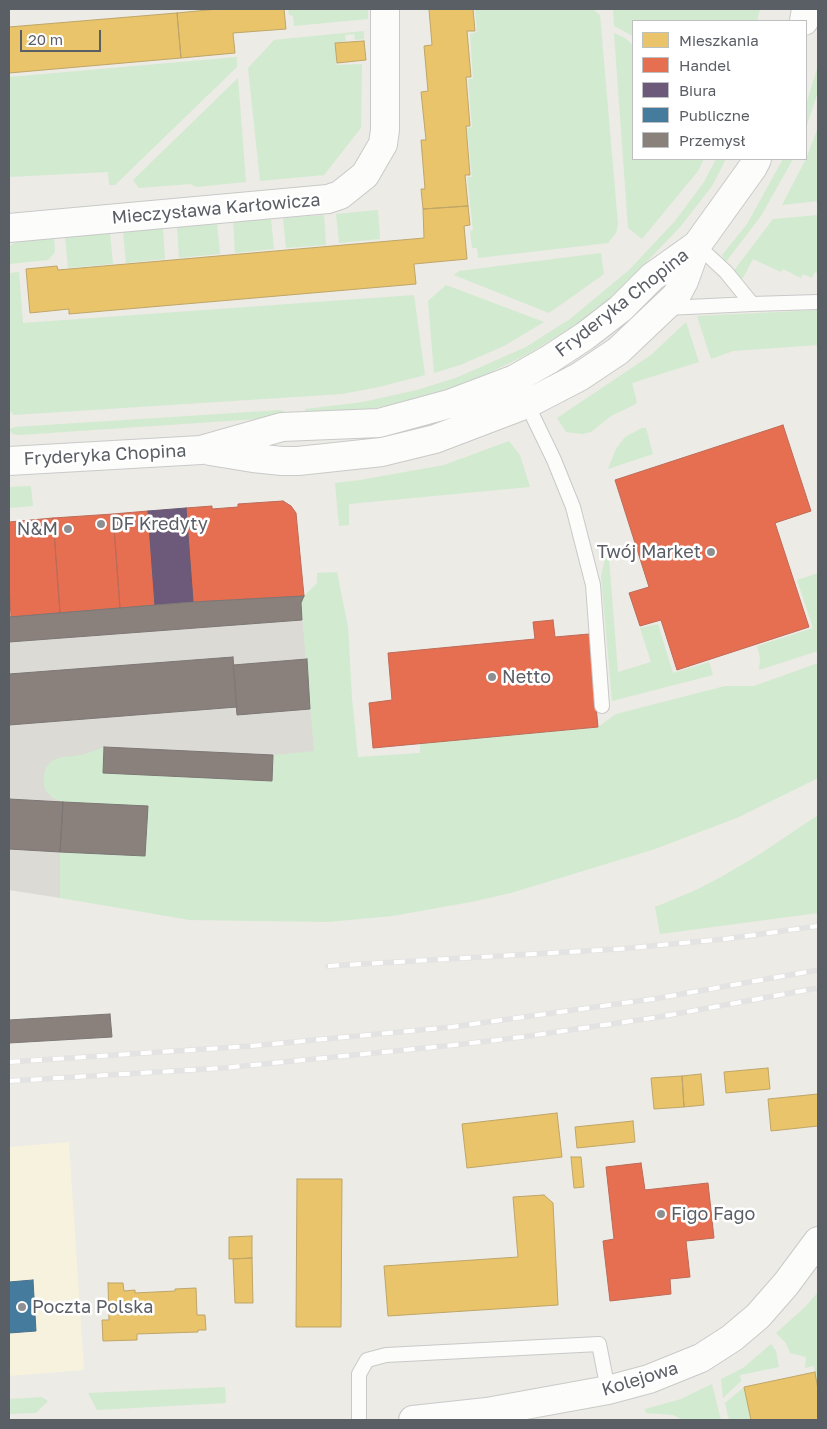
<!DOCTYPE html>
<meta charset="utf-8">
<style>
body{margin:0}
#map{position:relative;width:827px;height:1429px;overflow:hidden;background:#ecebe5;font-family:"Golos Text",sans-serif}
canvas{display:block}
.frame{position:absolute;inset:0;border:10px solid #5a5e65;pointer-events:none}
.legend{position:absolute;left:632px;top:20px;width:175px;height:140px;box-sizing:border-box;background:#fff;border:1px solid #bdbfc1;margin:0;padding:6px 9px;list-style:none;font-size:15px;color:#5a5e65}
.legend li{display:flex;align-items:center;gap:10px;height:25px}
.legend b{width:25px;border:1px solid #bdbfc1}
.scale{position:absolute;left:20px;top:30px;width:81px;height:22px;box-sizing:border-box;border:2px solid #5a5e65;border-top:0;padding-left:6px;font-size:15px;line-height:18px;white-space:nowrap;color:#5a5e65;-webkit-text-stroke:4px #fff;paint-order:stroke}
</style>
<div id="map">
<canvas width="827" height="1429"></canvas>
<div class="frame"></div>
<ul class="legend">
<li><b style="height:14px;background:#e9c46a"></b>Mieszkania</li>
<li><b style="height:14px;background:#e76f51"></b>Handel</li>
<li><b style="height:14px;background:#6d597a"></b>Biura</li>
<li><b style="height:14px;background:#457b9d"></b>Publiczne</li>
<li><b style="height:14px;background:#8a817c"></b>Przemysł</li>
</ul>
<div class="scale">20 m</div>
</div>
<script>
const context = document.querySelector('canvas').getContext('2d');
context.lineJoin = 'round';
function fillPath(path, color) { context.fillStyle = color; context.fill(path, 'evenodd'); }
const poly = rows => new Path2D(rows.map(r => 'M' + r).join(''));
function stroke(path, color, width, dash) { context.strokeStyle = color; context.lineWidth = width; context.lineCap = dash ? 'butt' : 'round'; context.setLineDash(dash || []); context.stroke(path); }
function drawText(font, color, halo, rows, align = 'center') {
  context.font = font + ' "Golos Text",sans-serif'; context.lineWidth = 5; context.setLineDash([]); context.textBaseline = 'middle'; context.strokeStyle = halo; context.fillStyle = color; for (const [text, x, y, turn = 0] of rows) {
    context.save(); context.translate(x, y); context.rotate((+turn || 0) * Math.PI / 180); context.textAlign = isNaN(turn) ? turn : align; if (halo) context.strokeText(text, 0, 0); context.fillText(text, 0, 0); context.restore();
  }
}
const commercial = poly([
 [69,1142,84,1370,9,1376,9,1147]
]);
const industrial = poly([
 [304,596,301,603,318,779,145,856,60,852,60,898,9,890,9,617,193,602]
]);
const green = poly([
 [288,9,368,9,368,19,294,26,293,16,289,15],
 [475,9,593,9,600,15,618,224,616,233,608,243,478,258,477,248,472,248,470,231,473,230,467,177,472,177,467,128,472,127,468,79,473,79,470,34,477,32],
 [613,9,760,9,757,21,633,21,633,36,614,26],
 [364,31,364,39,355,40,354,34,345,35,346,41,335,43,337,65,362,64,361,128,324,175,260,181,248,68,274,40],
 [614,33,625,38,633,45,633,159,704,159,698,171,642,239,628,228],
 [237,57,237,67,115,185,109,185,108,172,9,177,9,77],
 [818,66,818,92,806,128,806,104],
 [238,78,246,182,196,187,191,184,139,188,133,180],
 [818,127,818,201,782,205,806,159],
 [716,159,726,159,712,186,681,226,634,275,603,305,574,326,528,354,485,375,438,393,364,411,305,417,305,409,363,402,417,390,458,377,526,347,570,319,629,270,675,221,704,182],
 [783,159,793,159,761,216,725,263,722,255,747,224],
 [378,210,380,239,339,243,336,214],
 [324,215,326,245,286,248,283,218],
 [818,215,818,274,815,272,812,278,803,274,801,278,783,269,781,272,753,259,743,278,740,280,732,273,773,219],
 [271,219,274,249,235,253,233,222],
 [217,224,220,254,179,258,177,227],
 [163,228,165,259,126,263,123,231],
 [110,233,113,264,68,268,65,236],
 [54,237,55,252,48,260,9,264,9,247,11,245,20,240],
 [601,253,604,274,549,313,454,275,459,271],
 [19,272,23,323,414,295,425,375,379,387,342,394,14,415,9,410,9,273],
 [446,285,544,322,504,346,460,365,434,373,428,301],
 [818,310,818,345,733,351,711,359,697,316],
 [686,322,699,362,632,383,637,402,634,405,611,416,591,432,582,434,566,432,557,418,651,355],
 [281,410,288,413,288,417,19,435,13,434,9,430,9,429,15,427],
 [642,428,646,428,653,454,608,469,616,449,625,437],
 [509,441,520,455,530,487,349,504,349,525,339,526,335,483,360,480,444,465],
 [31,486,33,506,9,508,9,487],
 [605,558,609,558,618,672,651,662,640,628,658,624,673,673,709,662,713,675,612,701,601,576],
 [337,572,348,627,352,698,358,757,420,753,420,743,598,727,616,714,725,686,754,686,818,663,818,778,739,817,655,849,511,893,471,902,392,916,328,922,190,920,60,898,60,852,147,806,63,802,53,798,45,790,43,779,46,767,53,760,62,757,82,755,104,747,103,773,272,781,273,755,314,751,301,603,304,596,317,583,317,573],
 [818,573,818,651,759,670,760,658,757,646,813,628,797,580],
 [818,815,818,913,660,934,655,907,696,890,721,877,760,854],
 [818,1292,818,1390,814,1366,805,1368,806,1357,790,1353,786,1343,776,1333,805,1307],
 [771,1344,776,1351,779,1367,740,1375,741,1381,723,1398,721,1379,743,1368],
 [712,1384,721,1420,683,1420,673,1415,646,1413,645,1409,681,1399],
 [225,1387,226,1403,97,1410,88,1393],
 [744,1387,751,1420,729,1420,725,1403],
 [42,1397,48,1401,36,1413,9,1414,9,1399]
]);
const homes = poly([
 [218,9,284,9,286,29,233,33,235,53,181,58,177,13,218,9],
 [429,9,473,9,475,31,467,31,471,77,466,77,470,126,466,126,470,175,465,175,468,206,423,209,421,189,425,189,421,140,426,140,421,92,428,91,424,46,432,45,429,9],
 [177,13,181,58,9,73,9,27,177,13],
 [364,41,366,60,337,63,335,43,364,41],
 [468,206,470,225,464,226,467,259,414,264,416,284,69,314,69,309,30,313,26,269,57,266,58,270,424,238,423,209,468,206],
 [768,1068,770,1089,726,1093,724,1072,768,1068],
 [701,1074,704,1105,684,1107,682,1076,701,1074],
 [682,1076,684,1107,654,1109,651,1078,682,1076],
 [818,1094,818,1126,771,1131,768,1099,818,1094],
 [557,1113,562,1157,467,1168,462,1124,557,1113],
 [633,1121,635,1142,577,1148,575,1127,633,1121],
 [571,1157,581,1157,584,1187,574,1188,571,1157],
 [297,1179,342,1179,341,1327,296,1327,297,1179],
 [544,1195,553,1203,558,1305,388,1316,384,1266,518,1257,513,1197,544,1195],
 [252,1236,252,1258,229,1259,229,1237,252,1236],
 [252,1258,253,1303,235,1303,233,1259,252,1258],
 [108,1283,123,1283,124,1291,135,1290,135,1293,175,1291,175,1289,196,1288,197,1315,205,1315,206,1330,198,1330,198,1332,137,1334,137,1340,103,1341,102,1320,109,1320,108,1283],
 [815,1372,818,1390,818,1420,751,1420,744,1387,815,1372]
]);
const shops = poly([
 [783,425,811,511,775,523,809,627,677,670,661,620,640,626,629,593,649,587,615,480,783,425],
 [283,501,291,506,296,513,304,596,193,602,186,508,212,506,212,509,238,507,238,504,283,501],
 [148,511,155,605,120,608,113,514,148,511],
 [113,514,120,608,60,613,53,518,113,514],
 [53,518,60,613,11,617,9,584,9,522,53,518],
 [553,620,555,637,589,634,598,727,373,748,369,703,392,700,388,653,535,639,533,622,553,620],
 [641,1163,645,1190,708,1183,714,1238,686,1241,690,1277,670,1279,671,1294,610,1301,603,1241,614,1239,606,1167,641,1163]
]);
const offices = poly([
 [186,508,193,602,155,605,148,511,186,508]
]);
const public = poly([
 [33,1280,36,1331,9,1333,9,1282,33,1280]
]);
const industry = poly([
 [304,596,301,603,302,620,9,642,9,617,193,602,304,596],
 [233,657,237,707,9,725,9,674,233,657],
 [307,659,310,709,237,715,233,665,307,659],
 [104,747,273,755,272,781,103,773,104,747],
 [9,799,63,802,60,852,9,849,9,799],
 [63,802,148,806,145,856,60,852,63,802],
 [110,1014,112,1037,9,1043,9,1020,110,1014]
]);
const lane = poly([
 [697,245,726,272,752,304,818,302],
 [666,308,752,304],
 [525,400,554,460,573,507,593,585,602,706],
 [359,1420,359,1374,367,1360,386,1355,599,1344,608,1390]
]);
const street = poly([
 [9,228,328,199,340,195,365,175,383,144,385,130,385,9]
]);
const secondary = poly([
 [804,21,806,9],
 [210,451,253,458,282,461,298,461,382,452,435,439,527,404,579,377,618,351,676,296,684,281,697,245,753,167,757,159],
 [9,461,201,450,282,427,379,423,449,404,515,379,550,359,585,336,620,309,652,277,697,245],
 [413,1420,487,1412,608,1390,649,1379,701,1358,732,1338,758,1316,786,1284,818,1241]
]);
const rail = poly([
 [328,966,619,949,725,939,818,926],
 [9,1062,251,1046,452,1027,653,999,818,970],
 [9,1081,223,1068,455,1045,522,1037,659,1017,818,988]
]);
const markers = [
 [101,524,5,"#8d8f92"],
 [68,529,5,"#8d8f92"],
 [711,552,5,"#8d8f92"],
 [492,677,5,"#8d8f92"],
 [661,1214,5,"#8d8f92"],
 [22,1307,5,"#8d8f92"]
];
const streetNames = [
 ["Mieczysława Karłowicza",216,209,-5],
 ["Fryderyka Chopina",622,303,-38],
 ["Fryderyka Chopina",105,455,-3],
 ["Kolejowa",640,1379,-17]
];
const poiNames = [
 ["DF Kredyty",111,524],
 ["N&M",58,529,"right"],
 ["Twój Market",701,552,"right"],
 ["Netto",502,677],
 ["Figo Fago",671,1214],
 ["Poczta Polska",32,1307]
];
fillPath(commercial, '#f6f2dd');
fillPath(industrial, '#dbdad5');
fillPath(green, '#d2ead0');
fillPath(homes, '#e9c46a');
stroke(homes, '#bea568', 1);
fillPath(shops, '#e76f51');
stroke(shops, '#bd6a57', 1);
fillPath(offices, '#6d597a');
stroke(offices, '#675a74', 1);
fillPath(public, '#457b9d');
stroke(public, '#4b728c', 1);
fillPath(industry, '#8a817c');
stroke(industry, '#7c7675', 1);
stroke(lane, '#c8c9c8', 16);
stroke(street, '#c8c9c8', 30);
stroke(secondary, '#c9cac9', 30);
stroke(lane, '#fcfcfb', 14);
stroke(street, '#fcfcfb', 28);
stroke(secondary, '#fcfcfb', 28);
stroke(rail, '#e4e3e3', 5.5);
stroke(rail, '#fff', 4, [11]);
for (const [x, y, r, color] of markers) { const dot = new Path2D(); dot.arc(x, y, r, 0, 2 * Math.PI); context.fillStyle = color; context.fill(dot); stroke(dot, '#fff', 2); }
drawText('18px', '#5a5e65', '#fff', streetNames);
drawText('18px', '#5a5e65', '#fff', poiNames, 'left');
</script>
